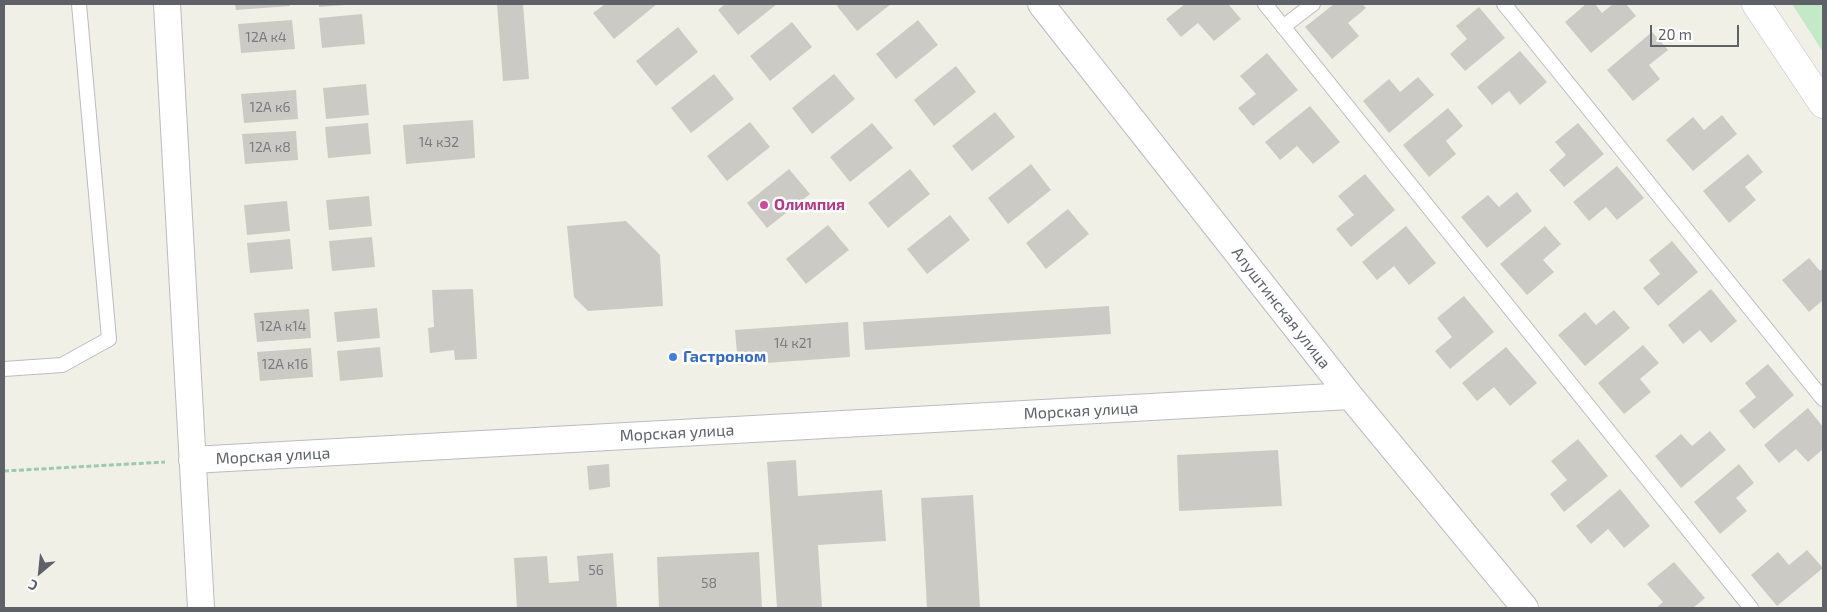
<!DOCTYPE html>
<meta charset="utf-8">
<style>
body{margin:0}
#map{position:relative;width:1827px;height:612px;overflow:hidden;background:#f1f0e7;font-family:"Exo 2",sans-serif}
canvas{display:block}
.frame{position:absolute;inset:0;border:5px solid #5e6268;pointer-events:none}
.north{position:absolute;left:15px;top:547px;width:50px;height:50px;-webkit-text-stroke:4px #fff;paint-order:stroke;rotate:208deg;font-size:14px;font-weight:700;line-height:20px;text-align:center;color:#5e6268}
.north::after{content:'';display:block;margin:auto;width:18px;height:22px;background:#5e6268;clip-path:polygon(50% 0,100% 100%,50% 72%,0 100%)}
.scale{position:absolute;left:1650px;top:25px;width:89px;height:22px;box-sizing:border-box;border:2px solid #5e6268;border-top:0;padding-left:6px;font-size:15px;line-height:18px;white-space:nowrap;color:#5e6268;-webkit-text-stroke:4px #fff;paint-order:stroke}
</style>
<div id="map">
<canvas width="1827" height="612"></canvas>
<div class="frame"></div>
<div class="north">С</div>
<div class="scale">20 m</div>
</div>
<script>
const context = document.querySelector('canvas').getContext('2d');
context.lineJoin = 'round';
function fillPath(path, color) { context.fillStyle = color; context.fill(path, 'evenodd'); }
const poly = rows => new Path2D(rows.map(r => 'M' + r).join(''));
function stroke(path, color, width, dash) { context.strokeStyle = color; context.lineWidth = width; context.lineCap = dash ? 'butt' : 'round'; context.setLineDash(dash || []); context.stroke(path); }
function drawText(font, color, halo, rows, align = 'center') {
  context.font = font + ' "Exo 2",sans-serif'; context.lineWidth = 5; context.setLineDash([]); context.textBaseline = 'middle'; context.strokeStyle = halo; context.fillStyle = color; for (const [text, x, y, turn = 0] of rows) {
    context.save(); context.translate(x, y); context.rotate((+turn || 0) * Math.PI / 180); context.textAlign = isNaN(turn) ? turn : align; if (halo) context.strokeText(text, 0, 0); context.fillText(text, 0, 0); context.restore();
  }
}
const green = poly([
 [1792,4,1823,4,1823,52]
]);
const building = poly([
 [235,4,290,4,290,6,236,10],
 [319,4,345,4,345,5,319,7],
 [497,4,523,4,529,79,503,81],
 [605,4,657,4,614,39,593,13],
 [725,4,777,4,738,35,718,10],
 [839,4,891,4,857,31,837,6],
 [1185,4,1228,4,1241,19,1214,41,1198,23,1181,37,1166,19],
 [1334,4,1362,4,1366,8,1348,23,1359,36,1332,59,1305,27],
 [1586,4,1595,4,1602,13,1613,4,1626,4,1636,16,1591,53,1565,22],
 [1479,7,1505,38,1465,71,1450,54,1467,39,1456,26],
 [362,14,365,44,322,48,319,18],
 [292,20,295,49,241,53,238,24],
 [918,20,938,45,896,79,876,54],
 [792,22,812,47,770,81,750,56],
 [678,27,698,52,656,86,636,61],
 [1652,32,1668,50,1649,65,1660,79,1633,101,1607,70],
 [1520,51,1547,82,1520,105,1509,91,1492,105,1477,87],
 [1267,53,1298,90,1253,126,1238,108,1256,94,1240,76],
 [956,66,976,92,934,126,914,100],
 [714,74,734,99,691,133,671,108],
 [834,74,855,99,812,134,792,108],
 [1418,77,1434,95,1389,133,1363,101,1389,79,1400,92],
 [366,84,369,115,326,119,323,88],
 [296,90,298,119,244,123,241,94],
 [1310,106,1340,142,1313,164,1297,146,1280,160,1265,142],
 [1448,108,1463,126,1446,141,1456,154,1429,177,1403,145],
 [995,112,1015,137,972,171,952,146],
 [1722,115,1737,134,1693,171,1666,140,1693,117,1704,130],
 [473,120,475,158,406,164,403,125],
 [750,122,770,147,727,181,707,156],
 [368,123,371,154,328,158,325,127],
 [872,123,893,148,850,182,830,157],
 [1578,123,1604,154,1564,187,1549,170,1566,155,1555,142],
 [296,131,298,160,245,164,242,134],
 [1748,154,1763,172,1745,187,1756,200,1729,223,1703,191],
 [1031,164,1051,190,1008,224,988,198],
 [1617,166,1644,198,1617,220,1606,207,1589,221,1573,202],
 [789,169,810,194,767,228,747,203],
 [910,169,930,194,888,228,868,203],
 [1365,174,1395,210,1351,247,1336,229,1354,215,1338,196],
 [1517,192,1532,211,1487,248,1461,217,1488,195,1499,207],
 [369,196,372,226,329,230,326,200],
 [287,201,290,231,247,235,244,205],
 [1068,209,1089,234,1046,269,1026,243],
 [950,215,970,240,927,274,907,249],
 [626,221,660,255,663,306,588,311,574,297,567,226],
 [828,225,849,250,806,284,786,259],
 [1406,226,1436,263,1409,285,1394,266,1377,280,1362,262],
 [1545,226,1561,244,1543,260,1554,272,1527,295,1500,264],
 [372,237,375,267,332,271,329,241],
 [290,239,293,269,250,273,247,243],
 [1672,241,1698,272,1658,306,1643,288,1660,274,1649,260],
 [1809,258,1820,271,1823,268,1823,300,1809,312,1782,280],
 [473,289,477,359,455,360,454,350,430,353,428,328,434,327,432,290],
 [1711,289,1737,321,1711,343,1700,330,1683,344,1668,325],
 [1464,296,1494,332,1450,369,1435,351,1452,337,1437,318],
 [1109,306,1111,334,865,350,863,322],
 [377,308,380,338,337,342,334,312],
 [309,309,311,338,257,342,254,313],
 [1614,310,1630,328,1585,366,1558,335,1585,312,1596,325],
 [848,322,850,357,738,365,735,330],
 [1643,345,1659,363,1640,379,1651,392,1624,414,1598,383],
 [380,347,383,377,340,381,337,351],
 [1506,347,1537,383,1510,406,1494,387,1477,401,1462,383],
 [311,348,313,377,260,381,257,352],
 [1768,364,1794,395,1754,429,1739,411,1756,397,1745,383],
 [1808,408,1823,427,1823,449,1808,462,1796,449,1779,463,1764,445],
 [1710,431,1726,450,1681,488,1655,456,1681,434,1692,446],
 [1578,439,1608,476,1564,512,1550,494,1567,480,1551,461],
 [1278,450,1282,506,1179,511,1177,455],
 [796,460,798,496,882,490,886,541,818,545,822,608,777,608,767,462],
 [609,464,610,487,589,490,587,466],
 [1739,464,1754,483,1736,498,1747,511,1720,534,1694,502],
 [1620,489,1650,526,1624,548,1608,529,1591,544,1576,526],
 [973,495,980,608,927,608,921,498],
 [1807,550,1823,568,1777,606,1751,575,1778,552,1789,565],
 [759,552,762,608,659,608,657,557],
 [613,553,617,608,517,608,514,558,547,556,549,583,579,581,577,556],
 [1674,562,1705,598,1693,608,1656,608,1663,602,1647,584]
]);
const path = poly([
 [4,471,165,462]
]);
const lane = poly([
 [1265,4,1751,608],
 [1504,4,1823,399],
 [1283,27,1313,4],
 [4,369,62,365,109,339,79,4]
]);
const street = poly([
 [167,4,201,608],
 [1041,4,1350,396,1525,608],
 [192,460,1350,396]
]);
const secondary = poly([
 [1756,4,1823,104]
]);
const markers = [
 [764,205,5,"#d1479c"],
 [673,357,5,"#3f7fe0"]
];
const numberNames = [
 ["12А к4",266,37],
 ["12А к6",270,107],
 ["14 к32",439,142],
 ["12А к8",270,147],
 ["12А к14",283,326],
 ["14 к21",793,343],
 ["12А к16",285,364],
 ["56",596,570],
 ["58",709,583]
];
const hotelNames = [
 ["Олимпия",774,205]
];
const streetNames = [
 ["Алуштинская улица",1281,308,52],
 ["Морская улица",1081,411,-3],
 ["Морская улица",677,433,-3],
 ["Морская улица",273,456,-3]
];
const shopNames = [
 ["Гастроном",683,357]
];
fillPath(green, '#c4e9c7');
fillPath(building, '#cccac4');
stroke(lane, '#b9bcc1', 16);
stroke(street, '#b9bcc1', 28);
stroke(secondary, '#babdc3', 29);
stroke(path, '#9ccaae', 3, [5, 2.5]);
stroke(lane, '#fff', 14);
stroke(street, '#fff', 26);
stroke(secondary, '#fff', 28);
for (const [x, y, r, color] of markers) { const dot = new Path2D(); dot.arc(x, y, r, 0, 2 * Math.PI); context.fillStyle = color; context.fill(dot); stroke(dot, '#fff', 2); }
drawText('14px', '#7a7c7f', null, numberNames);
drawText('bold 16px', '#b23c85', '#fff', hotelNames, 'left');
drawText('16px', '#5e6268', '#fff', streetNames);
drawText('bold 16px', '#366cbe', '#fff', shopNames, 'left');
</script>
